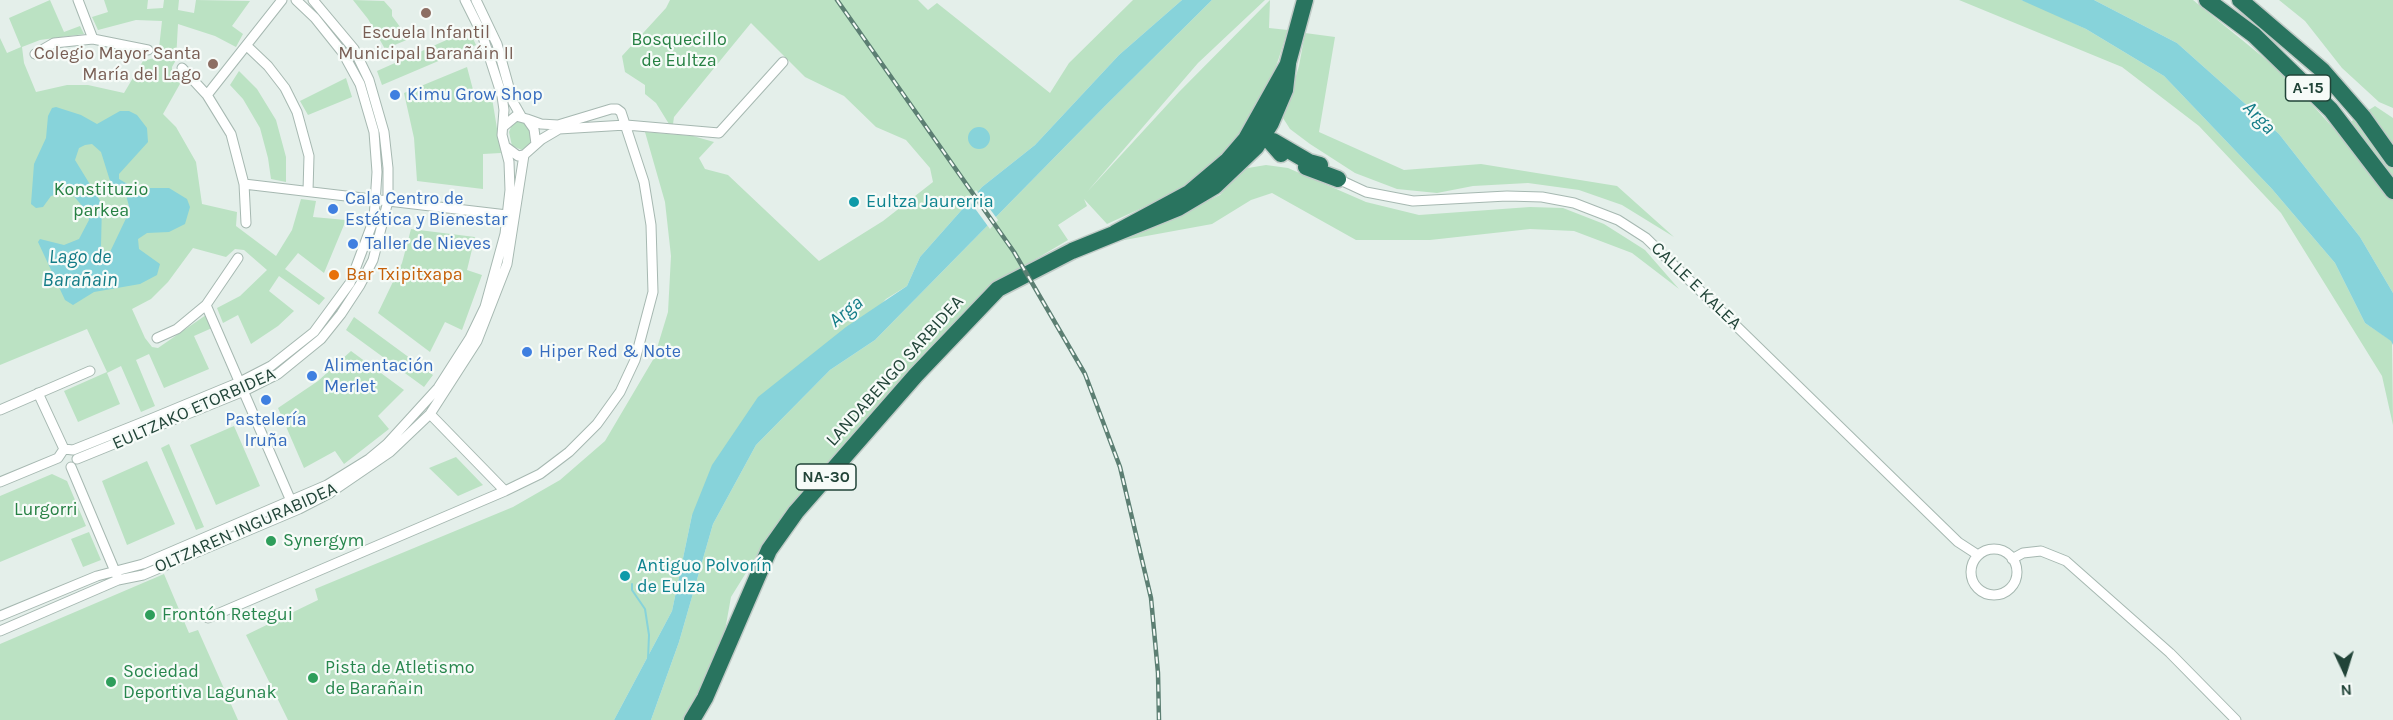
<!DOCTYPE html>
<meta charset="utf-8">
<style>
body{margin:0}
#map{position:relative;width:2393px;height:720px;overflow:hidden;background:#e4efea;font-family:Karla,sans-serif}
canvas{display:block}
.north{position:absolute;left:2315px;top:642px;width:60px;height:60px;-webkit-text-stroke:4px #f6fbf8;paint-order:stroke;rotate:176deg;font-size:16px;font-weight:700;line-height:24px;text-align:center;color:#214438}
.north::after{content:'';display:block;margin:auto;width:21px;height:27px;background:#214438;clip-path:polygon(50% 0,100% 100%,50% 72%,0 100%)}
</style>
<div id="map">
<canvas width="2393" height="720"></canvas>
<div class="north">N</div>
</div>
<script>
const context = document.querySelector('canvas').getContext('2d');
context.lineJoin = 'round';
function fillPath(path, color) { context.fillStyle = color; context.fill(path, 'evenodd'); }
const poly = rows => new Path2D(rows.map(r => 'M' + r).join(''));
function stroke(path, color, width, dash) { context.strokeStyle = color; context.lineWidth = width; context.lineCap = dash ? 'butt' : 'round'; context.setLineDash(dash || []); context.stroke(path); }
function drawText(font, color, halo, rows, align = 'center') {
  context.font = font + ' Karla,sans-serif'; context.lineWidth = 4.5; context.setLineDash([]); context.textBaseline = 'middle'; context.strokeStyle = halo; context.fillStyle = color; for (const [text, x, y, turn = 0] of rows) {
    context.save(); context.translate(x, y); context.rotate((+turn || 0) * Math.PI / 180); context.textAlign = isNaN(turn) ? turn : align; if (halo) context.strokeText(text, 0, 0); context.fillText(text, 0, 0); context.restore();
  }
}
const green = poly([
 [50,0,64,32,80,26,84,34,40,40,22,47,24,63,36,92,67,85,88,85,124,93,143,61,158,57,162,21,136,20,98,30,92,17,108,12,104,0,148,0,147,9,163,8,164,0,179,0,178,10,194,13,196,0,250,1,232,26,243,34,236,47,215,36,178,24,176,60,172,67,172,73,181,82,163,114,176,127,196,162,202,204,237,212,236,226,276,256,292,230,301,199,316,201,313,217,346,220,324,273,298,253,285,269,325,298,319,305,279,276,269,291,294,311,278,326,251,344,238,315,223,323,217,308,240,296,267,270,244,250,235,249,226,257,193,248,168,282,151,299,132,309,145,338,152,347,158,348,206,315,212,328,194,336,209,369,164,388,149,354,136,360,155,406,141,412,121,366,107,373,120,404,78,422,64,391,107,372,87,329,0,365,0,38,7,53,21,47,9,18],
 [353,0,384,1,392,10,392,16,409,39,385,49,368,19],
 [670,0,918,0,928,10,937,3,1050,93,1069,63,1133,0,1182,0,1119,55,1035,145,982,187,920,257,907,286,886,299,692,515,672,611,614,720,288,720,246,635,318,600,315,589,513,507,560,480,605,441,654,358,668,312,671,256,665,202,645,132,693,136,714,142,699,158,705,169,728,175,819,261,883,221,933,182,930,168,906,140,876,127,844,96,805,77,751,23,674,117,673,124,669,124,656,103,645,94,645,85,625,72,622,56,666,8],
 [1212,0,1265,0,1198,63,1087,192,1179,92,1270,0,1269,28,1288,30,1270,85,1238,146,1204,174,1166,197,1107,224,1084,199,1087,206,1058,225,1068,240,1014,272,767,539,731,597,722,647,683,720,651,720,679,642,713,524,756,445,830,370,875,340,1105,106],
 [1959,0,2021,0,2033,4,2086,29,2164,76,2272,189,2335,263,2365,323,2392,341,2393,425,2382,376,2281,213,2199,126,2122,67],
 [2094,0,2193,0,2285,75,2336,131,2375,106,2393,118,2393,293,2360,237,2279,134,2177,43],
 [2279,0,2393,0,2393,108,2379,102,2342,68,2305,21],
 [469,30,476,45,382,85,377,71],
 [1305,33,1335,37,1319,132,1404,170,1481,164,1617,186,1674,237,1622,205,1579,190,1528,183,1473,186,1437,193,1397,189,1355,173,1310,144,1290,129,1283,118,1299,66],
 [467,67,476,101,492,98,501,153,483,154,483,189,417,181,414,138,404,93],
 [239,71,257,89,276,120,286,157,286,182,271,179,268,158,260,128,243,99,230,85],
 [346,78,352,97,308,115,300,101],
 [518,121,524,122,528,127,531,139,530,146,522,150,512,146,509,132,513,122],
 [1266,165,1288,168,1366,202,1419,215,1530,207,1563,208,1604,224,1645,250,1679,289,1632,253,1574,231,1530,229,1430,240,1356,240,1272,193,1251,200,1212,224,1119,241,1220,195,1242,169],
 [411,229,475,237,467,270,482,275,462,330,445,322,430,352,378,313,402,263],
 [354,317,433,375,424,387,346,330],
 [351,351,404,390,378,416,389,429,344,464,335,451,304,468,278,408,318,381],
 [234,426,260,486,216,505,190,445],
 [169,444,204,527,196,530,161,448],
 [456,457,483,485,458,496,429,468],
 [147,461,175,524,127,545,102,481],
 [52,474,67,481,86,526,0,562,0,496],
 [89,532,101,560,83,567,71,539],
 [164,574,189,633,198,630,238,720,0,720,0,644]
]);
const water = poly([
 [1182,0,1212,0,1105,106,875,340,830,370,756,445,713,524,679,642,651,720,614,720,672,611,692,515,712,465,758,397,846,327,907,286,920,257,982,187,1035,145,1119,55],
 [2021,0,2094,0,2177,43,2279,134,2360,237,2393,293,2393,345,2391,341,2365,323,2335,263,2272,189,2164,76,2086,29],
 [56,107,81,115,97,124,120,111,129,111,137,115,147,128,148,142,119,174,119,179,134,188,169,188,187,199,190,207,185,224,169,232,147,233,138,239,139,249,160,264,157,275,140,284,94,292,73,305,65,300,38,242,40,239,64,245,79,239,89,220,88,213,73,195,64,192,51,196,43,207,36,208,31,204,34,164,46,138,48,116,52,108],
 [85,145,92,144,101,152,111,184,118,192,126,195,130,210,110,252,105,253,101,246,102,204,75,160,79,148],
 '968 138a11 11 0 1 1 22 0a11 11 0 1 1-22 0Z'
]);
const pier = poly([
 [976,190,998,220,990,229,968,199]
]);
const stream = poly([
 [632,584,632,590,645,609,649,635,648,659]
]);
const street = poly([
 [78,0,93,39],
 [476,0,497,44,513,102,521,116],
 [247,46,268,66,285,88,297,112,309,156,308,191],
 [35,54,54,43,93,39,148,50],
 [182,68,207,95,231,134,244,184,246,223],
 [207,95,282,0],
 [504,126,516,116,527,119,534,129,536,144],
 [506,147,518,156,524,155,542,139,559,129,626,125,719,133,783,62],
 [1338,179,1366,192,1413,201,1507,196,1542,197,1574,203,1618,220,1646,238,1958,542,1978,555],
 [244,184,507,215],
 [206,305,291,501],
 [157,338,177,329,206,305,238,258],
 [38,393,64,449],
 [0,410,90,371],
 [430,414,505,491,540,474,569,452,597,424,620,392,635,360,653,292,651,225,644,182,621,112,617,109,611,109,558,125,541,124,527,119],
 [58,458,64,449,73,450,153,418,240,382,271,366,314,332,350,283,374,219,377,172,374,132,360,84,343,53,315,18,296,0],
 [77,459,244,391,278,374,321,339,341,314,360,285,373,260,388,201,388,168,384,132,369,80,354,49,313,0],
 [71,467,117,576],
 [0,482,58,458],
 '1971 572a23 23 0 1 1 46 0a23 23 0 1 1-46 0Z',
 [2012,559,2023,553,2041,551,2066,561,2170,653,2236,720],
 [0,616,97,576,143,564,327,485,369,459,387,444,438,388,470,338,485,307,505,234,510,190,509,162,502,135,504,110,502,96,482,34,465,0],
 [208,618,505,491],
 [0,631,118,580,143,575,299,509,330,493,390,452,430,414,477,341,507,264,524,155]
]);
const highway = poly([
 [2207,0,2254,35,2331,110,2393,191],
 [2240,0,2322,70,2363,117,2393,159],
 [1285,74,1305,0],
 [1264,123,1264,130,1268,139,1281,154],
 [1273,141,1309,162,1320,165],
 [1306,167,1338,179],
 [692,720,705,698,769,550,796,512,916,375,998,289,1072,251,1178,208,1215,186,1256,147,1271,123,1285,90,1288,64,1246,139,1228,160,1189,193,1115,233]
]);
const rail = poly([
 [837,0,1014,252,1085,374,1120,467,1151,598,1158,673,1159,720]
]);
const markers = [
 [426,13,6,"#8d6e63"],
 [213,64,6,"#8d6e63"],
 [395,95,6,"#3f7fe0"],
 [854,202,6,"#0f9aa8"],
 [333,209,6,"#3f7fe0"],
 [353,244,6,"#3f7fe0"],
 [334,275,6,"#e8710a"],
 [527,352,6,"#3f7fe0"],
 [312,376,6,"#3f7fe0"],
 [266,400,6,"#3f7fe0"],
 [271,541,6,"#2e9e5b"],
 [625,576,6,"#0f9aa8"],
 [150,615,6,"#2e9e5b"],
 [313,678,6,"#2e9e5b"],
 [111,682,6,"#2e9e5b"]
];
const shields = [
 [2308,88,45],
 [826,477,60]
];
const shieldNames = [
 ["A-15",2308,88],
 ["NA-30",826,477]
];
const educationNames = [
 ["Escuela Infantil",426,33],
 ["Municipal Barañáin II",426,54],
 ["Colegio Mayor Santa",201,54,"right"],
 ["María del Lago",201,75,"right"]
];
const parkNames = [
 ["Bosquecillo",679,40],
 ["de Eultza",679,61],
 ["Konstituzio",101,190],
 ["parkea",101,211],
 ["Lurgorri",46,510]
];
const shopNames = [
 ["Kimu Grow Shop",407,95],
 ["Cala Centro de",345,199],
 ["Estética y Bienestar",345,220],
 ["Taller de Nieves",365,244],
 ["Hiper Red & Note",539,352],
 ["Alimentación",324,366],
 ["Merlet",324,387],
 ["Pastelería",266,420,"center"],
 ["Iruña",266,441,"center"]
];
const cultureNames = [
 ["Eultza Jaurerria",866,202],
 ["Antiguo Polvorín",637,566],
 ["de Eulza",637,587]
];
const foodNames = [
 ["Bar Txipitxapa",346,275]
];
const streetNames = [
 ["CALLE E KALEA",1696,286,44],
 ["LANDABENGO SARBIDEA",895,371,-48],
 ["EULTZAKO ETORBIDEA",194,409,-24],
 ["OLTZAREN INGURABIDEA",246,528,-24]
];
const leisureNames = [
 ["Synergym",283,541],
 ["Frontón Retegui",162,615],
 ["Pista de Atletismo",325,668],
 ["de Barañain",325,689],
 ["Sociedad",123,672],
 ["Deportiva Lagunak",123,693]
];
const waterNames = [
 ["Arga",2259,118,46],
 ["Lago de",80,257],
 ["Barañain",80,280],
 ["Arga",846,312,-39]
];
fillPath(green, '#bbe2c3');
fillPath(water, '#87d3da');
fillPath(pier, '#e4efea');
stroke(stream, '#87d3da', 2);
stroke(street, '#a6b8b1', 11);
stroke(highway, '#c1cbc7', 19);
stroke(street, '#fff', 9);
stroke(highway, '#29745f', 16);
stroke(rail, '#5c7f73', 4.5);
stroke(rail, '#f6fbf8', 2, [7]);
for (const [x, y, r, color] of markers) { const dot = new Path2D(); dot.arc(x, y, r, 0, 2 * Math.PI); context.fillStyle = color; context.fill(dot); stroke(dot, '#f6fbf8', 2); }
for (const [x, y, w] of shields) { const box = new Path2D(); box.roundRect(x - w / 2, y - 13, w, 26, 4.5); context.fillStyle = '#f6fbf8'; context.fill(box); stroke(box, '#214438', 1.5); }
drawText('bold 16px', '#214438', null, shieldNames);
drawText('18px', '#785e54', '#f6fbf8', educationNames);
drawText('18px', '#268043', '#f6fbf8', parkNames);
drawText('18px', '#366cbe', '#f6fbf8', shopNames, 'left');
drawText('18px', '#0d838f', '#f6fbf8', cultureNames, 'left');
drawText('18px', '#c56008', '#f6fbf8', foodNames, 'left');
drawText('18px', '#214438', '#f6fbf8', streetNames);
drawText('18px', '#27864d', '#f6fbf8', leisureNames, 'left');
drawText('italic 20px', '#137c87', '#f6fbf8', waterNames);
</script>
